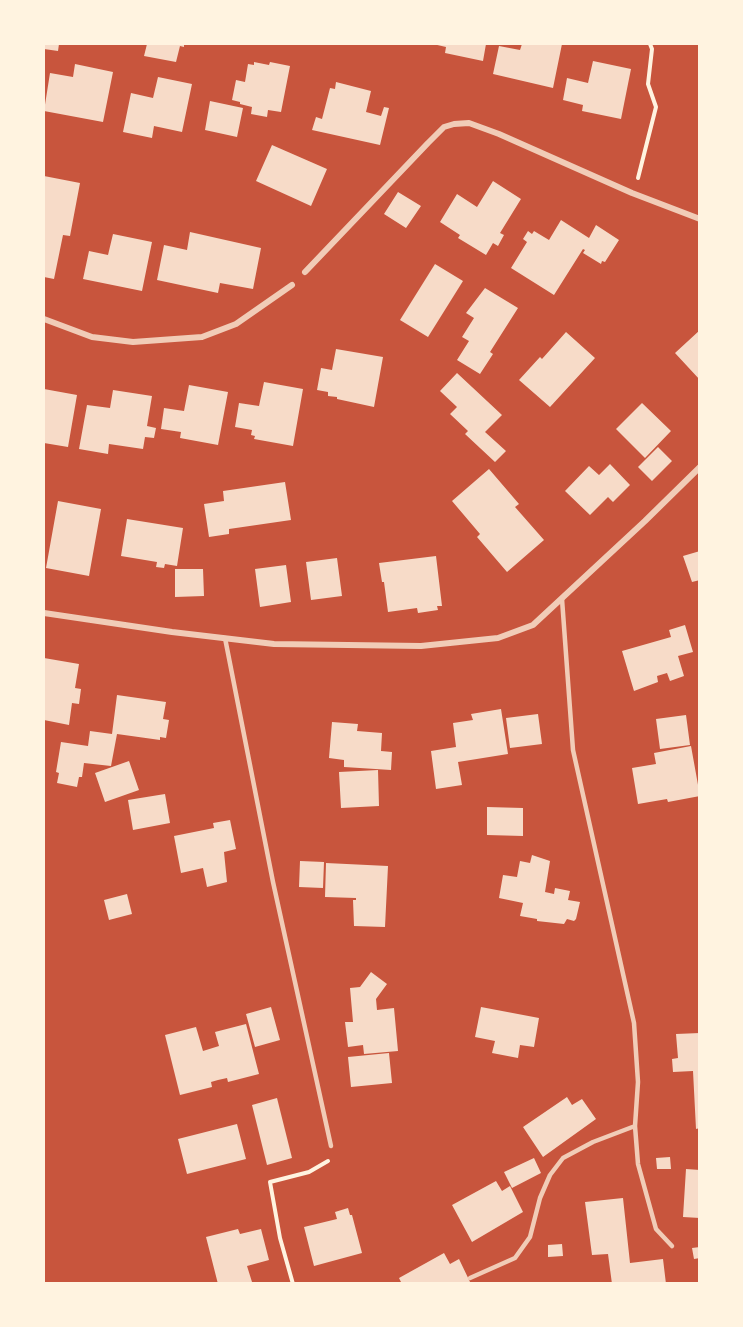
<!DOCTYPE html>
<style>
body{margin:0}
#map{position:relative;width:743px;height:1327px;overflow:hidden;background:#c8553d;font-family:Roboto,sans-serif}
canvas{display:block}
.frame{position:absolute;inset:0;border:45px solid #fff3e0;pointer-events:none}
</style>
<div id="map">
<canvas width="743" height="1327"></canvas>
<div class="frame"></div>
</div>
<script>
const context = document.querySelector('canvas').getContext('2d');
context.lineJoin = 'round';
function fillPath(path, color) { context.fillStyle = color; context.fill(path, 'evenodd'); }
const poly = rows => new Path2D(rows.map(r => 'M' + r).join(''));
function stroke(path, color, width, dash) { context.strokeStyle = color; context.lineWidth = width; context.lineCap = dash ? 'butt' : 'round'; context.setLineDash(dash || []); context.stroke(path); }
const building = poly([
 [44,44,59,44,58,51,44,49],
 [147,44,184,44,184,47,180,46,176,62,144,56],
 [433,44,486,44,483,61,445,53,446,47],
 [522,44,562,44,553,88,493,74,499,46,520,50],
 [593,61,631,69,621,119,582,111,583,105,563,100,567,78,588,83],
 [254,62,269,65,270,62,290,66,281,112,268,110,267,117,251,114,252,107,240,104,240,102,232,100,236,80,245,82,248,64,254,65],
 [75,64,113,72,103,122,44,111,50,73,73,77],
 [158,77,192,84,182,132,154,126,152,138,123,132,131,93,153,98],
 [336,82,371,91,366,112,381,116,384,107,389,108,380,145,312,130,316,117,322,119,330,88,335,89],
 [210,101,243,108,237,137,205,130],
 [272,145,327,169,311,206,256,181],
 [44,176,80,183,70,236,63,235,54,279,44,277],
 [493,181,521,199,500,233,504,235,498,246,493,243,486,255,458,238,460,235,440,222,457,194,477,207],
 [398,192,421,206,406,228,384,214],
 [561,220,589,238,596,225,619,240,605,262,602,261,601,264,583,253,585,250,583,249,554,295,511,268,527,242,523,239,528,231,532,234,534,231,549,240],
 [190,232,261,248,253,289,220,283,218,293,157,280,164,245,187,250],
 [113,234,152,242,142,291,83,279,89,251,108,255],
 [435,264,463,281,428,337,400,320],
 [485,288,518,308,490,352,493,354,480,374,457,360,469,341,462,337,474,318,466,313],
 [700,330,700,380,675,353],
 [566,332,595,358,550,407,519,380,540,357,542,359],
 [336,349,383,357,374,407,337,399,337,397,328,396,328,392,317,390,321,368,332,370],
 [457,373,502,415,485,432,506,451,495,462,465,434,468,431,450,414,457,407,440,391],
 [264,382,303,389,293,446,254,439,255,436,251,435,252,430,235,427,239,403,259,406],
 [189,385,228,392,218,445,180,438,181,432,161,429,164,408,184,411],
 [44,389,77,395,68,447,44,443],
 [113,390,152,396,147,426,156,428,154,438,145,437,143,449,109,444,108,454,79,449,87,405,110,408],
 [642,403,671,431,645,458,616,429],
 [658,447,672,461,652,481,638,467],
 [610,464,630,485,613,502,608,497,590,515,565,491,589,466,599,475],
 [489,469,519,504,515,507,544,540,507,572,477,537,480,534,452,501],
 [285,482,291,520,229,529,229,534,209,537,204,504,224,501,223,491],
 [58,501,101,509,89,576,46,568],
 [127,519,183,528,177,566,165,564,164,568,156,567,157,562,121,556],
 [700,551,700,580,692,582,683,556],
 [436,556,442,606,437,606,438,610,418,613,417,608,388,612,384,582,382,582,379,563],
 [337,558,342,596,311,600,306,562],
 [286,565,291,602,260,607,255,569],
 [175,569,203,569,204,596,175,597],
 [685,625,693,652,678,656,684,676,670,681,667,673,657,676,658,682,634,691,622,651,671,637,669,630],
 [44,658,79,664,75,688,81,689,79,704,72,703,69,725,44,720],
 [117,695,166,702,163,719,169,720,166,738,160,737,160,740,117,734,111,766,84,763,82,777,79,777,77,787,57,783,59,773,56,772,61,742,88,746,90,731,112,734],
 [501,709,508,754,458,762,462,785,436,789,431,751,456,747,453,723,473,720,471,714],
 [538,714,542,744,510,748,506,718],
 [686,715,690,745,660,749,656,719],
 [332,722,358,724,357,731,382,733,381,751,392,752,391,770,344,767,344,760,329,758],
 [691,746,700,796,668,802,667,799,638,804,632,768,656,764,654,753],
 [129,761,139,790,105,802,95,773],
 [378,770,379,806,341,808,339,772],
 [165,794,170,823,133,830,128,800],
 [487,807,523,808,523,836,487,835],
 [230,820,236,849,224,852,227,882,207,887,203,868,181,873,174,836,214,828,213,823],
 [532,855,550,861,545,892,554,894,555,888,570,891,568,900,580,902,576,919,574,921,567,919,564,924,537,921,537,919,520,916,523,903,499,898,503,875,517,877,520,861,530,863],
 [300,861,324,862,323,888,299,887],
 [326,863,388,866,385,927,354,926,353,900,356,900,356,898,325,897],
 [127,894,132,914,109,920,104,900],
 [371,972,387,984,376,999,377,1010,394,1008,398,1051,364,1054,363,1045,348,1047,345,1022,353,1022,350,988,360,987],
 [271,1007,280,1040,255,1047,246,1014],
 [481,1007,539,1018,534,1047,520,1045,518,1058,492,1053,495,1041,475,1037],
 [246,1024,259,1074,228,1082,227,1078,218,1080,211,1082,212,1087,180,1095,165,1035,196,1027,203,1051,219,1046,215,1032],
 [700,1033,700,1128,696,1129,693,1071,673,1072,672,1059,678,1058,676,1034],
 [389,1053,392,1083,351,1087,348,1057],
 [567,1097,572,1105,582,1099,596,1119,543,1157,523,1127],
 [277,1098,292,1158,267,1165,252,1105],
 [237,1124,246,1159,187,1174,178,1139],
 [670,1157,671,1169,657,1169,656,1158],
 [534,1158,541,1173,512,1188,504,1172],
 [686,1169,700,1170,700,1218,683,1217],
 [496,1181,502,1191,510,1186,523,1212,472,1242,452,1205],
 [623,1198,630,1263,663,1259,666,1284,612,1284,608,1254,592,1255,585,1202],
 [348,1208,350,1215,352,1215,362,1253,314,1266,304,1227,337,1219,335,1212],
 [238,1229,240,1234,261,1229,269,1260,247,1266,252,1282,218,1284,206,1237],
 [562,1244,563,1256,548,1257,548,1245],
 [700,1247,700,1258,694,1259,692,1248],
 [444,1253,450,1264,459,1259,471,1284,402,1284,399,1278]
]);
const path = poly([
 [638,178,656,107,648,84,652,49,650,44],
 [293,1284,280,1238,270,1182,309,1172,328,1161]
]);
const service = poly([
 [562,599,573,750,634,1023,638,1082,635,1126,638,1164,656,1229,672,1246],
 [225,638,273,882,331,1146],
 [470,1278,515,1258,530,1237,540,1198,550,1175,563,1158,593,1142,635,1126]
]);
const minor = poly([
 [305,272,428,143,444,127,454,124,469,123,499,134,632,193,700,219],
 [44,319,92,337,133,342,202,337,236,324,292,285],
 [44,613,172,632,274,644,421,646,498,638,533,625,645,521,700,467]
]);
fillPath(building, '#f7dbc8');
stroke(path, '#fff3e0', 4);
stroke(service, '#f1ccb7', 4.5);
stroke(minor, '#f1ccb7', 6);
</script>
